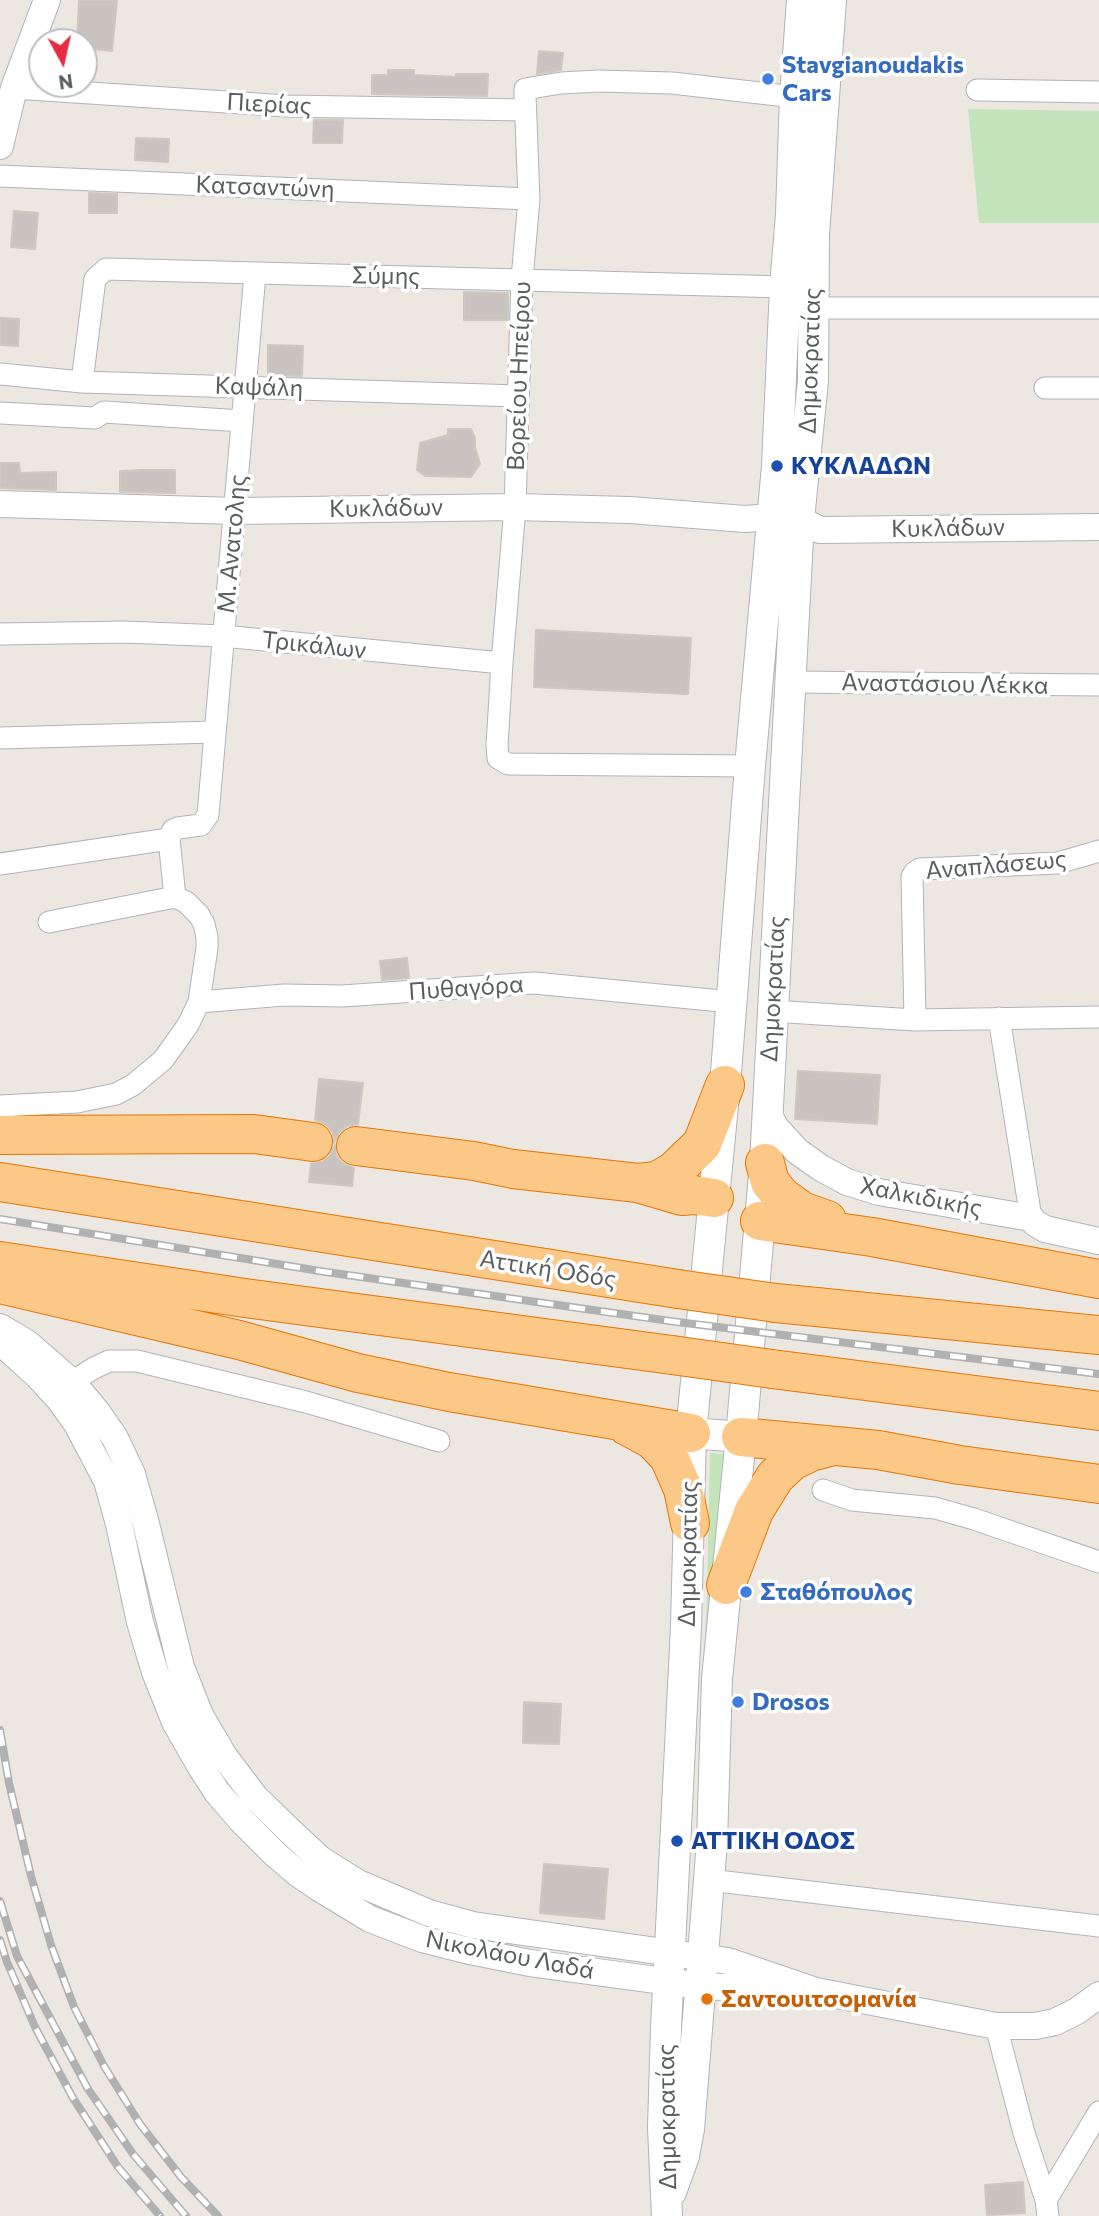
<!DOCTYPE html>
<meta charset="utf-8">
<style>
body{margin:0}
#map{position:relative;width:1099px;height:2216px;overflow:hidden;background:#ece7e0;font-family:Commissioner,sans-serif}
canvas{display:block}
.north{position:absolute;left:28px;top:28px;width:70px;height:70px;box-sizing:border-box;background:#fff;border:2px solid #bdbfc0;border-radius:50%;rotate:172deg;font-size:19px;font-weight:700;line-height:28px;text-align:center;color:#595e61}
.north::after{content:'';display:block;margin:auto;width:24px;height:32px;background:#e62c42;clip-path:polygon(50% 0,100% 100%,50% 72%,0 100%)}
</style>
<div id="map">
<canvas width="1099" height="2216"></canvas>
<div class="north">N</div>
</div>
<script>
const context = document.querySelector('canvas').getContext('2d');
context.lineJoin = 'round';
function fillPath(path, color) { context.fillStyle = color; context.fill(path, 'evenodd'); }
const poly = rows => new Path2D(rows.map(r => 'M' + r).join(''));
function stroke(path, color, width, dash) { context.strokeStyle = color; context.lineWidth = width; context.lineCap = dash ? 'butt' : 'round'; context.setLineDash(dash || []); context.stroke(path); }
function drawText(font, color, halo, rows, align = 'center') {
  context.font = font + ' Commissioner,sans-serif'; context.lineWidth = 7; context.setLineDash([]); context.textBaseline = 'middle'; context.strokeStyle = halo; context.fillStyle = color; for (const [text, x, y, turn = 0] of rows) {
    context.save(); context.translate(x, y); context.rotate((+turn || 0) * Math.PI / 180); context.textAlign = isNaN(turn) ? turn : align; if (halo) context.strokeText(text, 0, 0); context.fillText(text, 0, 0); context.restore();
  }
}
const green = poly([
 [968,109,1099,111,1099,223,979,223],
 [710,1453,730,1455,709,1718,701,1717,707,1596]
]);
const building = poly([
 [79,0,117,0,112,51,84,48,84,42,77,42,79,0],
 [539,51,563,53,561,70,537,74,539,51],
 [388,70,414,70,414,75,456,77,456,74,488,74,487,96,372,94,372,75,388,75,388,70],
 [314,120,343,120,342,143,313,143,314,120],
 [136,138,169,139,168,162,135,160,136,138],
 [89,193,117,194,117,213,89,213,89,193],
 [14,211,38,213,35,249,11,247,14,211],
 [464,292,508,293,508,320,464,320,464,292],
 [0,318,19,319,18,346,0,345,0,318],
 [268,345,303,346,302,376,268,375,268,345],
 [448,429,471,429,475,438,475,448,480,464,471,477,425,476,417,470,420,443,448,435,448,429],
 [0,463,19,463,20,473,56,472,56,490,0,488,0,463],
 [143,470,175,470,175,493,120,492,120,471,143,470],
 [536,630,691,638,688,694,534,687,536,630],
 [407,958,409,978,382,980,380,961,407,958],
 [798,1071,880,1075,877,1124,795,1119,798,1071],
 [319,1079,363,1083,358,1124,347,1126,339,1132,334,1143,333,1133,327,1125,315,1120,319,1079],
 [335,1145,336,1155,342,1163,354,1168,352,1186,309,1182,311,1164,322,1162,330,1156,335,1145],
 [524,1702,561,1704,559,1744,523,1743,524,1702],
 [544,1864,608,1869,604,1919,540,1913,544,1864],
 [1023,2182,1025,2213,987,2215,985,2185,1023,2182]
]);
const minor = poly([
 [14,88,287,106,525,110],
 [977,90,1099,92],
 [0,176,529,199],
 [812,308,1099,308],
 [0,374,82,382,518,396],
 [82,382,95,279,106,269,785,287],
 [1045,388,1099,388],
 [0,413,95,418,104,412,242,421],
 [0,634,125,632,223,636,502,663],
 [791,682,1099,685],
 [0,738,214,732],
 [750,766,508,764,498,758,497,746,502,663,515,507,522,279,529,199,525,95,525,89,561,83,598,81,672,83,795,97],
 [169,839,173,830,178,828,201,825,208,815,255,274],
 [0,864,169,839],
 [49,922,175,897],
 [199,1002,284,995,342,996,534,983,732,1002],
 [772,1011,915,1020,1099,1017],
 [999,1018,1031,1218],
 [915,1020,912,877,915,872,920,869,1058,863,1099,851],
 [0,1106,77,1102,116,1094,133,1085,163,1060,188,1025,199,1002,207,948,207,937,204,924,199,915,186,902,175,897,169,839],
 [72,1382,94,1368,109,1361,137,1361,306,1402,439,1441],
 [823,1490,852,1500,935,1508,974,1519,1099,1562],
 [709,1880,1099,1926],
 [996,2026,1024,2133,1046,2200,1048,2216],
 [1046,2200,1099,2112]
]);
const tertiary = poly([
 [0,146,14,88,47,0],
 [0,504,236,511,515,507,630,510,745,519,772,517,799,519,820,530,1099,527],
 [766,1110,776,1128,797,1151,821,1168,847,1182,879,1192,1031,1218,1035,1223,1045,1229,1099,1241],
 [0,1327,27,1343,72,1382,98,1413,115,1438,132,1474,145,1520,181,1667,200,1715,224,1756,255,1797,291,1832,320,1859,358,1883,429,1913,473,1925,728,1961,816,1991,996,2026,1035,2026,1055,2022,1077,2011,1099,1995],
 [6,1347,38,1376,59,1399,77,1424,107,1481,119,1524,140,1622,155,1672,175,1722,202,1769,217,1792,240,1819,275,1854,297,1873,319,1888,370,1919,422,1939,465,1950,530,1963,701,1986,790,1990]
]);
const secondary = poly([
 [691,1433,741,1437],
 [671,2192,684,2156,689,2129,712,1842,717,1679,741,1437,765,1163,799,519,813,381,814,235,831,0],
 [667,2216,663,2128,666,2028,686,1626,691,1433,725,1085,750,766,777,466,785,287,791,214,795,97,802,0]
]);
const motorway = poly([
 [0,1135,254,1134,313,1142],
 [356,1146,474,1161,513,1169,638,1183,682,1196,694,1195,714,1198],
 [765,1163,770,1182,781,1196,802,1211,827,1220],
 [0,1182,678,1289],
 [638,1183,657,1181,674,1171,702,1144,725,1085],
 [760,1221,872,1237,1099,1279],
 [0,1261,245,1298,672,1355],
 [0,1284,239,1340,358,1373,449,1392,691,1433],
 [776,1303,1099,1335],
 [772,1369,1099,1411],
 [627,1426,653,1440,669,1457,683,1489,690,1523],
 [741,1437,878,1450,960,1465,1099,1484],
 [726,1585,754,1511,775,1477,792,1461,811,1452,830,1447]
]);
const rail = poly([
 [0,1219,326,1272,677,1322,1099,1374],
 [0,1730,9,1783,31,1876,51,1945,74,2007,104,2066,140,2124,181,2177,218,2216],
 [0,1901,17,1956,88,2089,133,2154,186,2216],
 [0,1940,7,1962,35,2027,73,2098,118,2167,160,2216]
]);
const motorwayBridge = poly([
 [678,1289,776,1303],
 [672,1355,772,1369]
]);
const markers = [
 [768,79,7,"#3f7fe0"],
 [777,466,7,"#1a4fb4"],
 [746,1592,7,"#3f7fe0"],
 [738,1702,7,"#3f7fe0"],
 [677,1841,7,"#1a4fb4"],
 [707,1999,7,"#e8710a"]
];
const shopNames = [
 ["Stavgianoudakis",782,65],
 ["Cars",782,93],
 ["Σταθόπουλος",760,1592],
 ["Drosos",752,1702]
];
const streetNames = [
 ["Πιερίας",269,104,3],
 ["Κατσαντώνη",265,187,2],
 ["Σύμης",386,276,1],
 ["Δημοκρατίας",810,361,-88],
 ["Βορείου Ηπείρου",519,376,-88],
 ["Καψάλη",259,387,2],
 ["Κυκλάδων",386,508,-1],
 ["Κυκλάδων",948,528,-1],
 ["Μ. Ανατολης",232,544,-85],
 ["Τρικάλων",314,645,6],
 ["Αναστάσιου Λέκκα",945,684,1],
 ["Αναπλάσεως",996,865,-5],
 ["Πυθαγόρα",466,988,-4],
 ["Δημοκρατίας",773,989,-87],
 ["Χαλκιδικής",921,1197,11],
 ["Αττική Οδός",548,1269,9],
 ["Δημοκρατίας",688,1554,-89],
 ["Νικολάου Λαδά",510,1955,11],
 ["Δημοκρατίας",667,2117,-91]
];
const transitNames = [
 ["ΚΥΚΛΑΔΩΝ",791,466],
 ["ΑΤΤΙΚΗ ΟΔΟΣ",691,1841]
];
const foodNames = [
 ["Σαντουιτσομανία",721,1999]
];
fillPath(green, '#c4e4bc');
fillPath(building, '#c9c4c0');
stroke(building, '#d0c7bf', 2);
stroke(minor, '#b1b5b8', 23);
stroke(tertiary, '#b1b5b8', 28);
stroke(secondary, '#b0b5b8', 32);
stroke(motorway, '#e87504', 40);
stroke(minor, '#fff', 21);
stroke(tertiary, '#fff', 26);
stroke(secondary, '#fff', 30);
stroke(motorway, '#fbc888', 38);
stroke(rail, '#b0b1b1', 8);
stroke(rail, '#fff', 5, [16]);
stroke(motorwayBridge, '#e87504', 40, []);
stroke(motorwayBridge, '#fbc888', 38);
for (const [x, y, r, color] of markers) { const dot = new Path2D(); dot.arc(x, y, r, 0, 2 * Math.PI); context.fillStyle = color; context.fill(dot); stroke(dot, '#fff', 2.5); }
drawText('bold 24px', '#366cbe', '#fff', shopNames, 'left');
drawText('24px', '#595e61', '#fff', streetNames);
drawText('bold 24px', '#164399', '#fff', transitNames, 'left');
drawText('bold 24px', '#c56008', '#fff', foodNames, 'left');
</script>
